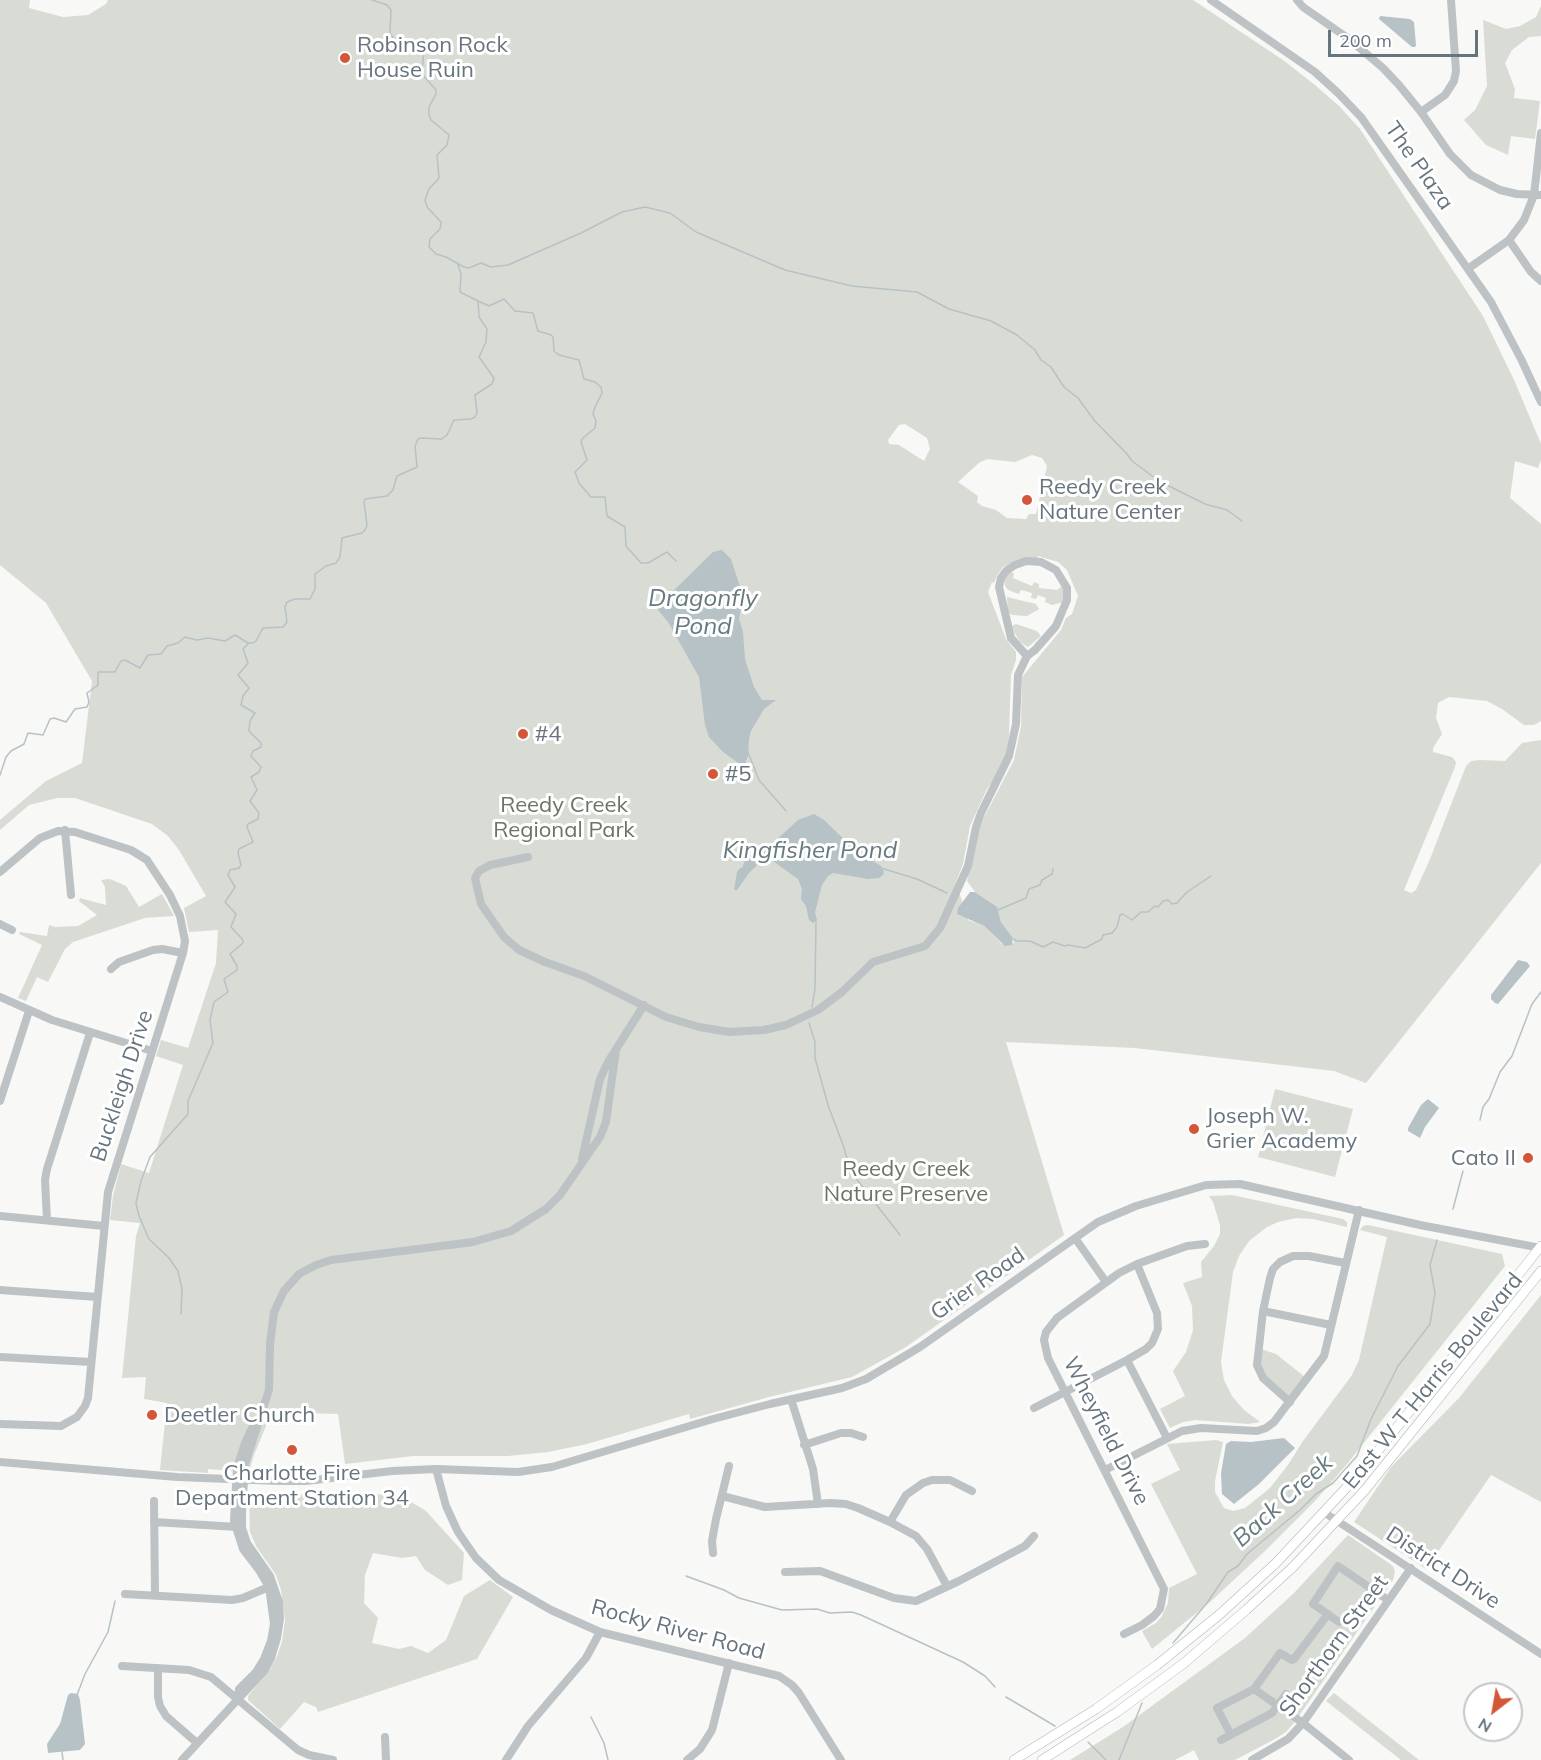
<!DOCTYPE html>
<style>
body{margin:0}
#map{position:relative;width:1541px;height:1760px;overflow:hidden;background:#f8f8f6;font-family:Mulish,sans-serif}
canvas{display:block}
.north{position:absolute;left:1463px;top:1682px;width:60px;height:60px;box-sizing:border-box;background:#fff;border:2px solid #c2c7cb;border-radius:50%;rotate:211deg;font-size:16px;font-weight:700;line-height:24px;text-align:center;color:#66747e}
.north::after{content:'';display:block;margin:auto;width:21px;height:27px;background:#d45639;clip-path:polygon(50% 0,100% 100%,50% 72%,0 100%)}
.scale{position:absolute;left:1328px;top:30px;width:150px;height:27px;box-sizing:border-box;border:3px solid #66747e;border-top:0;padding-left:8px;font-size:18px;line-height:21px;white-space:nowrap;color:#66747e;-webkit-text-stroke:4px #fff;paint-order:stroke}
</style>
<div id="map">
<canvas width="1541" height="1760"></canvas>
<div class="north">N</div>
<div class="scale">200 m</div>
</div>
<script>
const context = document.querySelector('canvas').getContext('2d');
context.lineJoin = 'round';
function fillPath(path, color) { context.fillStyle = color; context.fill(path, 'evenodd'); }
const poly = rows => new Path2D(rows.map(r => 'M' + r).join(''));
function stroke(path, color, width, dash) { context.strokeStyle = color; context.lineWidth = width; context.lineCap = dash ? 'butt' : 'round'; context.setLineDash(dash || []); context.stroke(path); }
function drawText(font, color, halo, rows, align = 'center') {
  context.font = font + ' Mulish,sans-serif'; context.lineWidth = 6; context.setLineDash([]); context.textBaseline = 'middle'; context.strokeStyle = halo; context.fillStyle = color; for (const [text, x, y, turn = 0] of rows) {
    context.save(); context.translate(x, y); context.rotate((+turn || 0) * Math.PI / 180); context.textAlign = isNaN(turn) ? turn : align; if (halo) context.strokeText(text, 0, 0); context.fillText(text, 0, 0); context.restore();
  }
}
const green = poly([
 [0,0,30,0,29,8,63,17,88,15,106,4,108,0,1193,0,1283,60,1315,85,1339,106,1360,129,1483,316,1515,382,1541,444,1541,460,1538,468,1515,461,1510,498,1541,524,1541,721,1534,725,1524,725,1502,709,1487,701,1449,697,1438,703,1436,718,1442,734,1433,748,1433,752,1452,757,1456,762,1455,767,1404,890,1411,893,1416,890,1430,859,1466,766,1471,761,1480,760,1505,761,1522,743,1541,740,1541,863,1366,1083,1334,1071,1135,1048,1006,1042,1064,1235,906,1347,852,1377,769,1397,690,1419,689,1414,587,1444,548,1452,508,1456,413,1456,345,1464,338,1414,305,1413,268,1421,254,1455,249,1472,208,1469,208,1473,160,1470,167,1403,144,1399,146,1377,122,1378,136,1236,140,1223,110,1220,113,1196,121,1164,149,1173,183,1065,156,1056,161,1040,188,1048,216,963,218,930,189,932,184,908,206,896,179,850,168,836,152,824,75,798,57,798,29,805,0,830,0,820,46,781,82,763,92,681,46,603,0,565],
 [905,424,927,438,930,449,924,461,899,445,889,444,888,440,899,425],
 [1032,455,1042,458,1047,466,1036,514,1029,514,1026,519,1007,518,996,510,982,506,977,502,978,496,958,482,980,462,988,459,1015,462],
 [1038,556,1058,562,1067,570,1078,596,1072,614,1066,618,1061,630,1022,677,1021,726,1014,760,980,825,967,881,975,892,996,907,1001,922,1013,938,1014,943,1002,944,984,926,968,920,956,882,963,864,970,826,987,789,994,780,1005,757,1009,736,1011,675,1016,660,1016,652,1006,639,988,592,992,582,994,583,998,574,1003,567,1019,560,1038,559],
 [1541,6,1541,36,1529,37,1512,50,1505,63,1515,89,1514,98,1540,101,1535,139,1511,136,1508,155,1486,145,1464,120,1475,110,1487,86,1483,20,1506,29,1520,26,1536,17],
 [1010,572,1014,573,1013,578,1032,586,1034,582,1039,584,1039,588,1057,590,1062,586,1065,589,1063,602,1052,605,1045,602,1046,598,1038,595,1036,599,1031,598,1032,593,1021,590,1019,594,1008,590,1005,586,1004,579],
 [1007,597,1036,604,1039,609,1027,616,1012,615,1008,612],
 [1016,624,1037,631,1041,636,1028,647,1026,646,1020,642,1014,632,1012,626],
 [110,879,126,886,139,907,162,894,174,916,145,918,73,942,65,949,48,982,37,977,26,1001,18,998,42,945,19,934,20,932,47,936,49,925,55,927,78,926,97,915,79,901,80,898,106,905,105,887,101,880],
 [1275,1089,1353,1109,1335,1177,1258,1157],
 [1232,1195,1343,1219,1347,1222,1347,1227,1313,1219,1296,1218,1278,1222,1267,1227,1249,1241,1239,1256,1233,1272,1221,1362,1224,1380,1232,1396,1244,1410,1260,1422,1248,1424,1196,1420,1183,1422,1170,1428,1160,1409,1185,1396,1173,1371,1186,1352,1193,1330,1192,1306,1183,1283,1202,1277,1201,1262,1214,1246,1220,1234,1220,1225,1213,1202,1209,1196],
 [1368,1225,1502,1254,1505,1266,1347,1464,1316,1500,1265,1551,1210,1602,1152,1649,1142,1631,1156,1623,1162,1616,1168,1603,1169,1588,1197,1574,1151,1484,1180,1470,1167,1444,1216,1440,1223,1442,1215,1481,1215,1492,1224,1508,1233,1511,1245,1508,1270,1488,1288,1465,1303,1441,1352,1375,1359,1360,1387,1237,1360,1230,1363,1226],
 [1541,1295,1541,1502,1491,1475,1426,1569,1354,1522,1391,1467,1459,1398],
 [1261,1349,1276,1354,1305,1377,1289,1396,1263,1374,1260,1364],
 [257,1492,293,1495,351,1492,396,1496,408,1500,426,1511,464,1553,462,1580,448,1585,425,1570,416,1556,402,1558,373,1553,365,1575,364,1603,378,1618,372,1643,399,1649,411,1646,428,1653,446,1640,464,1596,490,1580,513,1597,477,1659,318,1712,316,1707,304,1702,280,1729,248,1700,248,1696,270,1669,277,1656,282,1642,285,1620,281,1590,276,1575,256,1546,250,1532,249,1497,252,1493],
 [1348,1535,1393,1566,1395,1572,1393,1580,1294,1723,1286,1732,1275,1739,1235,1760,1199,1760,1194,1750,1175,1760,1070,1760,1123,1727,1245,1638,1294,1593],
 [1334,1693,1419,1760,1401,1760,1326,1701]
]);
const water = poly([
 [1380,16,1410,19,1414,22,1416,45,1415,47,1412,47,1379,19],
 [722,550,731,559,743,596,739,619,743,632,745,659,754,687,762,700,776,700,764,709,751,731,749,739,748,756,745,764,741,765,723,752,709,737,705,725,699,677,668,622,658,610,662,602,713,552],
 [814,814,824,820,855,850,881,866,884,872,883,875,879,878,868,879,833,873,828,876,822,885,815,912,817,920,813,923,809,920,806,906,801,899,802,889,798,879,770,859,765,859,760,862,749,873,737,890,734,890,737,872,740,868,742,868,746,858,773,843,798,820],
 [970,892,975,892,997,907,1001,922,1013,938,1012,945,1005,946,984,926,957,914,958,908],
 [1518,960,1527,962,1530,966,1498,1004,1495,1003,1491,999,1491,995],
 [1428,1099,1439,1108,1425,1127,1420,1138,1408,1131,1408,1128,1421,1105],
 [1284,1438,1295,1448,1259,1484,1234,1504,1222,1494,1221,1473,1226,1444,1231,1441,1251,1442],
 [71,1693,78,1694,80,1700,85,1744,80,1750,48,1753,47,1744,60,1724,68,1695]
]);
const stream = poly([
 [372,0,387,5,391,10,390,33,394,39,402,42,411,43,424,49,422,74,436,90,436,94,429,107,429,115,431,120,449,135,447,145,437,155,439,178,429,189,425,200,427,207,441,222,440,229,430,239,429,247,436,254,446,257,464,267,469,268,481,263,491,267,508,265,581,233,622,212,645,207,670,213,696,232,785,270,852,286,917,292,949,309,991,321,1017,335,1035,350,1041,360,1051,367,1064,387,1078,398,1094,420,1127,454,1132,461,1159,481,1205,504,1227,510,1242,521],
 [478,301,489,306,504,299,515,311,533,313,538,331,551,335,553,337,554,351,559,355,579,360,584,379,595,382,601,387,602,393,595,407,593,414,596,421,595,428,583,438,581,442,587,460,575,472,579,483,591,497,605,497,607,516,625,527,626,546,641,563,648,563,667,552,676,561],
 [747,750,759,780,786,811],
 [0,775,6,757,11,751,24,744,28,733,43,735,50,719,54,718,66,722,75,709,87,707,89,702,87,693,98,685,98,672,115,672,121,661,125,660,140,668,148,655,161,654,167,646,178,643,185,637,197,640,208,638,225,641,235,635,248,643,253,643,256,641,263,628,283,627,287,622,285,607,287,602,295,599,310,599,315,589,315,574,326,566,336,563,340,557,342,538,362,533,365,530,367,525,364,502,365,499,387,496,393,490,397,476,417,467,415,446,418,439,421,438,442,439,447,435,454,420,471,419,475,417,477,413,475,395,492,384,494,378,479,357,486,342,487,329,479,317,478,301,460,292,461,274,458,265],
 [881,868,917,879,947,893],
 [998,910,1026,898,1029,889,1040,885,1042,880,1052,874,1053,869],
 [1014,939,1016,941,1030,941,1043,947,1053,942,1065,946,1068,945,1085,948,1102,939,1103,935,1112,933,1117,927,1120,915,1123,914,1132,920,1141,912,1148,912,1155,906,1158,907,1163,901,1168,900,1172,904,1177,903,1187,892,1211,876],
 [812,1007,815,989,816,922],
 [809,1023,815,1042,815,1058,828,1105,843,1145,851,1172,900,1235],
 [1480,1120,1483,1107,1489,1099,1500,1072,1512,1056,1532,1004,1541,992],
 [1453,1209,1463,1171],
 [181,1314,182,1289,178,1271,169,1258,149,1239,139,1216,136,1203,141,1181,150,1157,188,1114,188,1101,213,1043,210,1020,214,1002,228,992,224,979,237,970,237,966,230,954,243,943,243,940,231,927,236,914,225,902,235,887,228,875,230,870,239,868,241,865,238,853,239,849,253,842,247,827,248,824,258,819,259,813,250,801,257,790,251,777,259,772,261,767,251,756,253,751,261,747,261,743,249,731,250,721,255,713,241,705,243,696,249,688,238,675,248,663,243,649,248,644],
 [686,1576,724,1590,739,1598,782,1610,817,1609,830,1613,852,1612,861,1615,963,1662,985,1676,995,1687],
 [1173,1643,1207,1603,1228,1572,1238,1566,1247,1554,1300,1510,1316,1494,1333,1483,1357,1456,1371,1419,1398,1366,1430,1324,1435,1293,1430,1265,1437,1240],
 [77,1695,85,1674,108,1632,115,1601],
 [1006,1697,1055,1726],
 [591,1717,604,1743,608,1760],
 [1088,1742,1106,1760],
 [62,1752,63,1760],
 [1119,1760,1142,1703]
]);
const minor = poly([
 [1211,0,1315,72,1338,93,1361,117,1491,302,1522,361,1541,402],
 [1297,0,1303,7,1349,39,1383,68,1399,85,1421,112,1450,154,1471,175,1500,190,1517,194,1541,195],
 [1421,112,1445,95,1454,81,1456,71,1451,0],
 [1509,240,1531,272,1541,281],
 [1469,268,1509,240,1524,220,1534,195,1541,133],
 [1026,561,1041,562,1056,570,1067,588,1067,600,1056,626,1035,650,1027,656,1011,638,999,587,1001,578,1006,571,1015,565,1026,561],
 [65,830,71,895],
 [528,857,490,865,479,871,475,878,481,904,504,937,519,950,545,962,584,976,666,1017,699,1027,729,1032,764,1030,786,1025,818,1010,842,992,873,962,925,946,940,928,968,866,976,827,981,813,1009,756,1016,724,1018,675,1027,656],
 [0,872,40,838,58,831,75,832,131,850,147,860,170,895,180,916,185,941,183,953,108,1192,88,1398,85,1406,77,1417,61,1426,0,1424],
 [0,924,12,930],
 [111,969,119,962,153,950,162,949,183,953],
 [0,997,52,1020,152,1051],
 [0,1101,29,1011],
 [582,1159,600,1079,608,1062,644,1005],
 [0,1216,104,1226],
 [47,1220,45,1180,47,1169,90,1033],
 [1075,1238,1106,1282],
 [0,1290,97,1297],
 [1263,1311,1331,1325],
 [0,1357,91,1362],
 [1127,1360,1167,1438],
 [791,1399,813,1469,818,1504],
 [1290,1402,1263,1378,1257,1365,1263,1311,1270,1278,1273,1269,1280,1262,1293,1256,1309,1256,1345,1263],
 [1034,1408,1127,1360,1146,1349,1152,1343,1158,1329,1157,1313,1137,1264],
 [804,1445,841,1433,851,1433,863,1437],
 [0,1462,177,1477,279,1481,306,1481,392,1471,436,1469,518,1472,552,1467,713,1419,770,1404,842,1388,866,1379,920,1347,1098,1222,1136,1206,1206,1185,1240,1184,1420,1225,1541,1248],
 [436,1469,446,1506,458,1532,476,1558,499,1580,551,1610,600,1632,779,1676,792,1685,799,1693,841,1760],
 [1105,1470,1182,1431,1201,1428,1257,1431,1266,1428,1274,1422,1324,1356,1359,1210],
 [722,1496,765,1507,830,1503,846,1504,858,1508,890,1522,916,1536,927,1549,947,1586],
 [154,1501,155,1595],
 [1325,1513,1541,1654],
 [154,1522,238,1527],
 [890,1522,906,1495,923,1483,932,1480,950,1480,972,1491],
 [713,1553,712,1541,716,1519,729,1466],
 [785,1572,820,1571,894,1598,916,1601,959,1581,1025,1546,1034,1536],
 [125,1594,232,1600,243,1598,271,1586],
 [1339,1622,1313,1604,1338,1566,1388,1600],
 [1124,1634,1142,1625,1154,1616,1160,1609,1164,1589,1048,1358,1044,1340,1046,1332,1057,1318,1119,1273,1137,1264,1187,1246,1205,1244],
 [122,1666,189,1670,211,1677,298,1750,309,1755,333,1760],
 [158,1668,158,1697,160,1706,166,1716,197,1743],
 [1254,1689,1303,1723,1349,1760],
 [238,1697,239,1689,256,1672,264,1659,271,1641,274,1624,269,1587,259,1570,243,1549,234,1521,237,1468,245,1443,253,1426],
 [1231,1735,1217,1708,1254,1689,1280,1653,1292,1660,1294,1659,1328,1614],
 [385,1737,386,1760],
 [1221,1740,1272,1713,1286,1694],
 [182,1760,264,1671,271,1658,277,1638,280,1619,279,1602,270,1576,247,1543,242,1528,242,1513,245,1464,269,1390,270,1344,274,1312,284,1291,299,1274,316,1265,331,1260,473,1242,511,1231,546,1209,560,1195,600,1137,606,1122,616,1050],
 [506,1760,528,1726,586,1658,600,1632],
 [687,1760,700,1749,712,1730,729,1663],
 [1252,1760,1288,1739,1303,1723,1411,1568]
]);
const major = poly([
 [1014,1760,1096,1709,1157,1665,1219,1615,1276,1563,1362,1471,1541,1246],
 [1042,1760,1117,1712,1183,1664,1246,1610,1293,1567,1365,1490,1541,1271]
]);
const markers = [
 [345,58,6,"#d45639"],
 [1027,500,6,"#d45639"],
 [523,734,6,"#d45639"],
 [713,774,6,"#d45639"],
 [1194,1129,6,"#d45639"],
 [1528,1158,6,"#d45639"],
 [152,1415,6,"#d45639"],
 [292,1450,6,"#d45639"]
];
const poiNames = [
 ["Robinson Rock",357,45],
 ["House Ruin",357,70],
 ["Reedy Creek",1039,487],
 ["Nature Center",1039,512],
 ["#4",535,734],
 ["#5",725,774],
 ["Joseph W.",1206,1116],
 ["Grier Academy",1206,1141],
 ["Cato II",1516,1158,"right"],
 ["Deetler Church",164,1415],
 ["Charlotte Fire",292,1473,"center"],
 ["Department Station 34",292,1498,"center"]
];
const streetNames = [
 ["The Plaza",1419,166,55],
 ["Buckleigh Drive",122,1086,-72],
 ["Grier Road",978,1284,-35],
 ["East W T Harris Boulevard",1433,1381,-51],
 ["Wheyfield Drive",1106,1431,63],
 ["District Drive",1443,1568,33],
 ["Rocky River Road",678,1630,15],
 ["Shorthorn Street",1334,1646,-54]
];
const parkNames = [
 ["Reedy Creek",564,805],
 ["Regional Park",564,830],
 ["Reedy Creek",906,1169],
 ["Nature Preserve",906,1194]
];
const waterNames = [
 ["Dragonfly",703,599],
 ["Pond",703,627],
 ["Kingfisher Pond",810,851],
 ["Back Creek",1283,1501,-42]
];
fillPath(green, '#d8dcd5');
fillPath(water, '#b6c2c6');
stroke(stream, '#b6c2c6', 1.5);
stroke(major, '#b1b6ba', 10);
stroke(minor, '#bdc2c5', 8);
stroke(major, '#fff', 9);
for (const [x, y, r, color] of markers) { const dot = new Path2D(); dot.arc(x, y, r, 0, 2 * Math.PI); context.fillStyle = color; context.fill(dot); stroke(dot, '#fff', 2); }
drawText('22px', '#66747e', '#fff', poiNames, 'left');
drawText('22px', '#66747e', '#fff', streetNames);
drawText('22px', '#687764', '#fff', parkNames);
drawText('italic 24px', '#667a7f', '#fff', waterNames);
</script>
